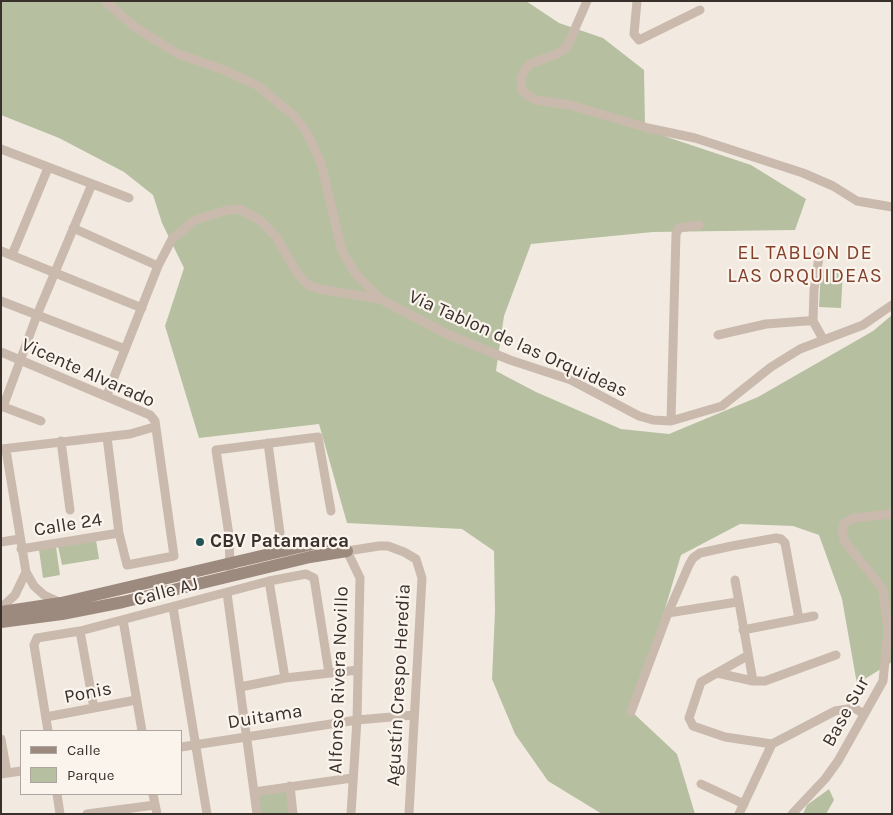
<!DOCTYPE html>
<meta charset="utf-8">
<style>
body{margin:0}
#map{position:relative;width:893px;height:815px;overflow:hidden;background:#f2eae1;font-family:Karla,sans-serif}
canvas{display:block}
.frame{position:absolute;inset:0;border:2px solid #392f2b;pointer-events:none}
.legend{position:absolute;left:20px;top:730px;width:162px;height:65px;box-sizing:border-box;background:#faf4ed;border:1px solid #ada59f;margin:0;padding:6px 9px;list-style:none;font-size:15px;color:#392f2b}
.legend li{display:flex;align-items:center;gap:10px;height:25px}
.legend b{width:25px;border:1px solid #ada59f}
</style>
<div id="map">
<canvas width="893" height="815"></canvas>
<div class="frame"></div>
<ul class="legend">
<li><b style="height:6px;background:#9d8a7e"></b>Calle</li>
<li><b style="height:14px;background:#b6c0a1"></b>Parque</li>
</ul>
</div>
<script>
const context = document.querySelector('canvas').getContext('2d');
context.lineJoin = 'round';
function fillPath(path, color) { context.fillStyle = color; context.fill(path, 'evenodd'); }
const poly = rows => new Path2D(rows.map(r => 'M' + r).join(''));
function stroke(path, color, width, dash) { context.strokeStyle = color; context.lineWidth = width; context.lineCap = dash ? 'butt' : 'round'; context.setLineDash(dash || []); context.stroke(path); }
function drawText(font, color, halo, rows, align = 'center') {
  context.font = font + ' Karla,sans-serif'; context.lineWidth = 4.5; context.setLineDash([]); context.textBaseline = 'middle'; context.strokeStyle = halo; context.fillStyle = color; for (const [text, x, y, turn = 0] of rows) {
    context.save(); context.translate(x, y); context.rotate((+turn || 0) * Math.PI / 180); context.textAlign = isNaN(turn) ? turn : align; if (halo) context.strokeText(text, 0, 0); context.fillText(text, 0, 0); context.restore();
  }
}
const green = poly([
 [1,1,526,1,559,23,603,38,644,70,645,125,667,137,751,165,806,199,795,230,653,232,531,244,504,316,496,371,536,392,621,429,669,434,758,397,873,331,892,315,892,662,857,684,842,599,819,535,793,526,740,524,681,555,659,629,630,710,677,754,695,814,602,814,548,781,515,734,492,679,495,611,494,551,462,529,347,523,319,424,199,438,165,326,184,268,162,223,153,195,124,172,59,138,1,115],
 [821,269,843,270,841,308,819,307],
 [96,540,99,559,62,565,58,546],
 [56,547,60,575,43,578,39,550],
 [829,789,834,800,826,814,803,814,807,805],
 [287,790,289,814,259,814,256,795]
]);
const street = poly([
 [105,1,135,27,178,54,224,70,258,86,293,115,306,131,321,163,342,251,355,273,380,299,447,334,510,360,571,380,639,416,653,420,671,421,722,406,771,367,800,349,863,325,892,305],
 [587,1,567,47,557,54,530,64,524,71,521,78,522,90,527,95,536,100,570,105,648,128,695,138,803,173,833,186,857,201,892,207],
 [637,1,634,34,639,40,700,10],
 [1,149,129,198],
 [73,228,158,266],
 [1,251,142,308],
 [12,255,48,168],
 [1,301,125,349],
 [813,321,814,290,819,257],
 [718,335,766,324,806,321,813,321,823,339],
 [1,352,150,415,155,421,174,556,127,565,119,533,107,437],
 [107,395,158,266,172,239,195,220,227,210,240,209,261,221,277,238,297,273,308,285,320,289,380,299],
 [1,406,41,421],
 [3,407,37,315,92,184],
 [671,421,676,234,679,228,699,225],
 [61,441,70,510],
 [268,443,280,533],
 [2,449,130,434,154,427],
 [6,450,26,572,34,586,44,595,61,603],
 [1,542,20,539],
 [21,549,119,533],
 [230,568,229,535,216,450,318,437,331,511],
 [735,580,753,681],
 [269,581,285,678],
 [227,593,257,814],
 [173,607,207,814],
 [1,608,15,595,26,572],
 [668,613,737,602],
 [123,620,142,731],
 [743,630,814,616],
 [80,631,94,708],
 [747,656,701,682,689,718,693,726,725,737,772,744,835,711,854,708,864,714],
 [717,673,753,681,765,681,836,655],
 [240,687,285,678,358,670],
 [631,712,668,613,689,565,693,558,700,553,732,546,776,538,781,539,785,543,799,619],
 [46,717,136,700],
 [48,731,34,645,37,638,80,631,269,581,306,574,314,578,329,673],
 [1,739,7,773],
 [181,747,357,720,414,715],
 [1,774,21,771],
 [701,784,744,804],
 [290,786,293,814],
 [254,792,352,778],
 [57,794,60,814],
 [153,794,157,814],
 [87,814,155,805],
 [351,814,357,720,360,578,347,551,379,546,388,546,404,552,416,559,422,578,409,814],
 [739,814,772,744],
 [792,814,825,779,838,761,883,681,888,630,883,589,845,542,842,531,844,523,854,518,892,514]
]);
const secondary = poly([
 [1,612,61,603,325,541,335,542,347,551],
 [1,622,62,614,123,602,310,557,347,551]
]);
const markers = [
 [200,542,5,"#235458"]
];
const streetNames = [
 ["Via Tablon de las Orquideas",518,344,24],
 ["Vicente Alvarado",88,373,24],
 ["Calle 24",68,525,-9],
 ["Calle AJ",166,592,-15],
 ["Alfonso Rivera Novillo",339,680,-88],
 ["Agustín Crespo Heredia",399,685,-87],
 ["Ponis",88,693,-11],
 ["Base Sur",846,712,-61],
 ["Duitama",265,717,-9]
];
const poiNames = [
 ["CBV Patamarca",210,542]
];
const neighbourhoodNames = [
 ["EL TABLON DE",805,253],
 ["LAS ORQUIDEAS",805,276]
];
fillPath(green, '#b6c0a1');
stroke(street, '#cabaad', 9);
stroke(secondary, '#9d8a7e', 12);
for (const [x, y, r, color] of markers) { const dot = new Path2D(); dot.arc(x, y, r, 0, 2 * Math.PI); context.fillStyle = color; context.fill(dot); stroke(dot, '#faf4ed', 2); }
drawText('19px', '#392f2b', '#faf4ed', streetNames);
drawText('bold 19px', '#392f2b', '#faf4ed', poiNames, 'left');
context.letterSpacing = '1px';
drawText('20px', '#833f29', '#faf4ed', neighbourhoodNames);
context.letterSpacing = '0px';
</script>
